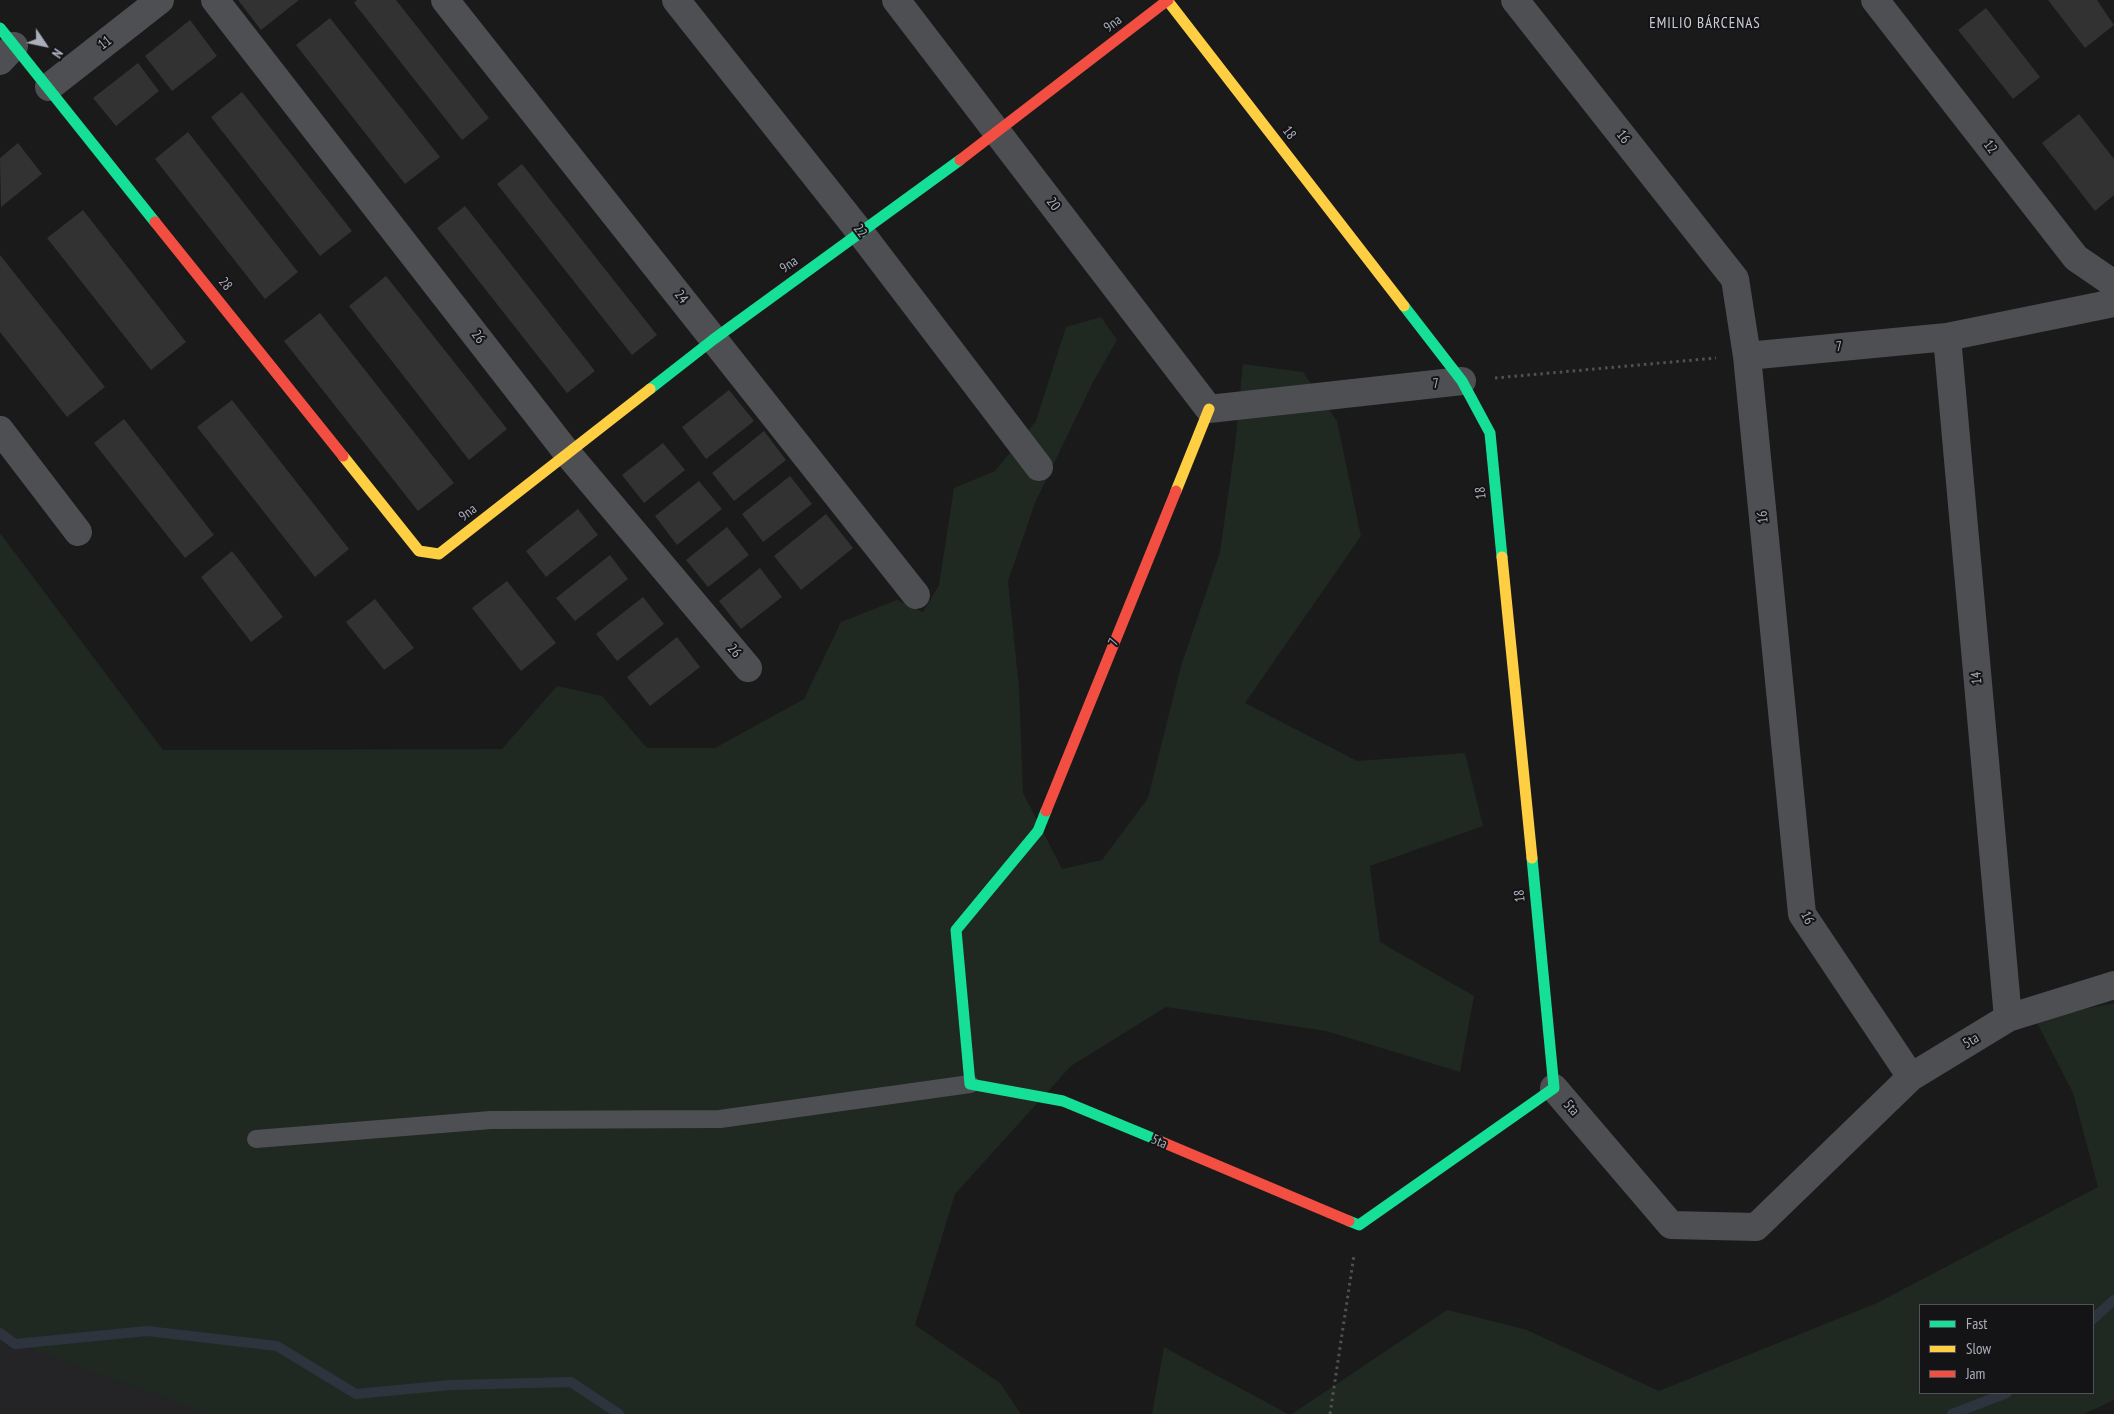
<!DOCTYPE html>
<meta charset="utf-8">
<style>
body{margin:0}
#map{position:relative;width:2114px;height:1414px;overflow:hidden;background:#1a1a1a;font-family:"PT Sans Narrow",sans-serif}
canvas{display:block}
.legend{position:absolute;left:1919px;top:1304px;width:175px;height:90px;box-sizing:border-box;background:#141416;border:1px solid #505258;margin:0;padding:6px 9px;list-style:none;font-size:15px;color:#abafbb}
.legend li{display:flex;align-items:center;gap:10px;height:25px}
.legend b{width:25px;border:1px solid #505258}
.north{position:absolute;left:20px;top:20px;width:50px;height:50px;-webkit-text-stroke:4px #141416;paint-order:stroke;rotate:124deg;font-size:14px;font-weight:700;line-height:20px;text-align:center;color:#abafbb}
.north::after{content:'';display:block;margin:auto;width:18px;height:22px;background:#abafbb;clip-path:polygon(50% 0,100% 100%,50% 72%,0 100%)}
</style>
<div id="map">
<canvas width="2114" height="1414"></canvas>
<ul class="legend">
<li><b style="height:6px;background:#16e098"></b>Fast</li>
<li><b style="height:6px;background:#ffcf43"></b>Slow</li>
<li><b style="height:6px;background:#f24e42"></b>Jam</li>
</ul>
<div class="north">N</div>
</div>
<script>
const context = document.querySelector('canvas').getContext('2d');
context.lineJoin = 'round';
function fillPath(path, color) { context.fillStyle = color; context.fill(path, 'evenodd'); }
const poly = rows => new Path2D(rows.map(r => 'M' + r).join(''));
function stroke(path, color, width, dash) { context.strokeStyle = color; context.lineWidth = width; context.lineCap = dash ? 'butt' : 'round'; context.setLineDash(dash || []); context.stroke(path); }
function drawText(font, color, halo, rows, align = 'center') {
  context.font = font + ' "PT Sans Narrow",sans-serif'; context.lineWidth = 4; context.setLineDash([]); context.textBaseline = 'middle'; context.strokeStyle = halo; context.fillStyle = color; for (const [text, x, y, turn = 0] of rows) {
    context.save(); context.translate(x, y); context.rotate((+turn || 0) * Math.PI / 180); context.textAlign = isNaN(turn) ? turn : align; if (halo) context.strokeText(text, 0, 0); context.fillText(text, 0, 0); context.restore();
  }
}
const built = poly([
 [0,1332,221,1414,0,1414]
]);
const green = poly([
 [1101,317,1117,340,1093,382,1035,503,1008,581,1019,688,1023,793,1062,869,1102,860,1148,798,1181,666,1220,552,1235,446,1243,364,1303,372,1337,421,1361,536,1245,703,1357,761,1465,753,1483,826,1370,866,1380,942,1474,996,1460,1072,1326,1031,1166,1007,1071,1066,955,1194,915,1325,1000,1383,1021,1414,209,1414,0,1338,0,533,163,750,502,749,557,686,602,696,647,748,715,748,804,699,841,622,897,600,923,612,939,585,954,488,995,471,1036,421,1066,327],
 [2114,1003,2114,1400,2084,1414,1292,1414,1447,1310,1527,1330,1659,1391,1877,1303,2098,1187,2073,1093,2035,1019],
 [1920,1305,2093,1305,2093,1393,1920,1393],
 [1164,1347,1288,1414,1152,1414]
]);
const stream = poly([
 [2093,1319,2114,1300],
 [0,1333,15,1344,147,1331,277,1346,356,1394,451,1385,571,1382,619,1414],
 [1952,1414,2007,1393]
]);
const building = poly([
 [238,0,299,0,261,30],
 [357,0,396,0,489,118,462,140,354,3],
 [2048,0,2097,0,2114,25,2085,48],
 [1986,8,2040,77,2013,99,1958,30],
 [330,18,440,157,405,184,296,45],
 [190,20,217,56,172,91,145,56],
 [138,63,159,91,116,126,93,98],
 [242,92,352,231,320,256,211,117],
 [2079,114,2114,159,2114,195,2095,211,2042,143],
 [188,132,298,272,265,299,155,159],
 [18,143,42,174,1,207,0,158],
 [522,164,657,335,632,355,497,184],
 [465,206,595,371,567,393,437,228],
 [83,210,186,342,151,370,47,238],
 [0,255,105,387,67,417,0,332],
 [386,276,507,429,469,460,349,306],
 [320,313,454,483,418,511,284,341],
 [729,390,754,421,706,459,682,427],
 [232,400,349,549,315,577,197,427],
 [124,419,214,535,185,558,94,443],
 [764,431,786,460,734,501,712,473],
 [663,443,685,470,644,503,622,475],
 [790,476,812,504,763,542,742,514],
 [699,481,722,509,677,545,655,516],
 [578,509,598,535,546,577,526,551],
 [826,514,853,548,801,590,774,556],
 [727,527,749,555,708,587,686,560],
 [232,551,283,617,251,642,201,577],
 [610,555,628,579,575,621,556,598],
 [760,568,782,597,741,629,719,601],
 [507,581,556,643,521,671,472,608],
 [643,597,664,624,617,661,596,634],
 [375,599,414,648,384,670,346,622],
 [677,637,700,667,650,706,627,677]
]);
const path = poly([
 [1495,378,1716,358],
 [1330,1414,1354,1255]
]);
const lane = poly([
 [256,1139,491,1120,720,1119,970,1084]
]);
const street = poly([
 [215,0,568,454,748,668],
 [445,0,916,595],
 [676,0,860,232,1039,467],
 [896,0,1209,409,1462,381],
 [1515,0,1735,279,1747,356,1802,914,1911,1077],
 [1875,0,2076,258,2114,284],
 [0,61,14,46],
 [49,87,160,0],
 [1947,337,2008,1018],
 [1747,356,1947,337,2114,303],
 [0,430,78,532],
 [1554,1088,1671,1225,1756,1227,1911,1077,2008,1018,2114,985]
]);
const fast = poly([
 [0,28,155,222],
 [1404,306,1462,381,1490,433,1502,557],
 [650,389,714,339,960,160],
 [1046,811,1038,831,956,930,970,1084,1063,1101,1162,1142],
 [1349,1221,1359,1225,1554,1088,1532,858]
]);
const slow = poly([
 [1167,0,1404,306],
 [343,456,419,551,439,554,650,389],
 [1176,491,1209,409],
 [1502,557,1532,858]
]);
const jam = poly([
 [960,160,1168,0],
 [155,222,343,456],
 [1046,811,1176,491],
 [1162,1142,1349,1221]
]);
const streetNames = [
 ["9na",1113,24,-38],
 ["11",105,43,-38],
 ["18",1289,133,52],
 ["16",1623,137,52],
 ["12",1990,147,52],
 ["20",1053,204,53],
 ["22",860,231,52],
 ["9na",789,265,-36],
 ["28",225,284,51],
 ["24",681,297,52],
 ["26",478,337,52],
 ["7",1839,347,-5],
 ["7",1436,384,-6],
 ["18",1481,493,-96],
 ["9na",468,513,-38],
 ["16",1763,517,-96],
 ["7",1114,642,-68],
 ["26",734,651,50],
 ["14",1977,678,-95],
 ["18",1520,896,-96],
 ["16",1807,918,64],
 ["5ta",1971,1041,-31],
 ["5ta",1571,1108,49],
 ["5ta",1159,1142,23]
];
const neighbourhoodNames = [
 ["EMILIO BÁRCENAS",1705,24]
];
fillPath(built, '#242426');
fillPath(green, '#202822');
stroke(stream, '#2d343d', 10);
fillPath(building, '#323232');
stroke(path, '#505155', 3, [2.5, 4]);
stroke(lane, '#4e4f53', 18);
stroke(street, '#4e4f53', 28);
stroke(fast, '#16e098', 11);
stroke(slow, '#ffcf43', 11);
stroke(jam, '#f24e42', 11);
drawText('14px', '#abafbb', '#141416', streetNames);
context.letterSpacing = '1px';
drawText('15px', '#ccced7', '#141416', neighbourhoodNames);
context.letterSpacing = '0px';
</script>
